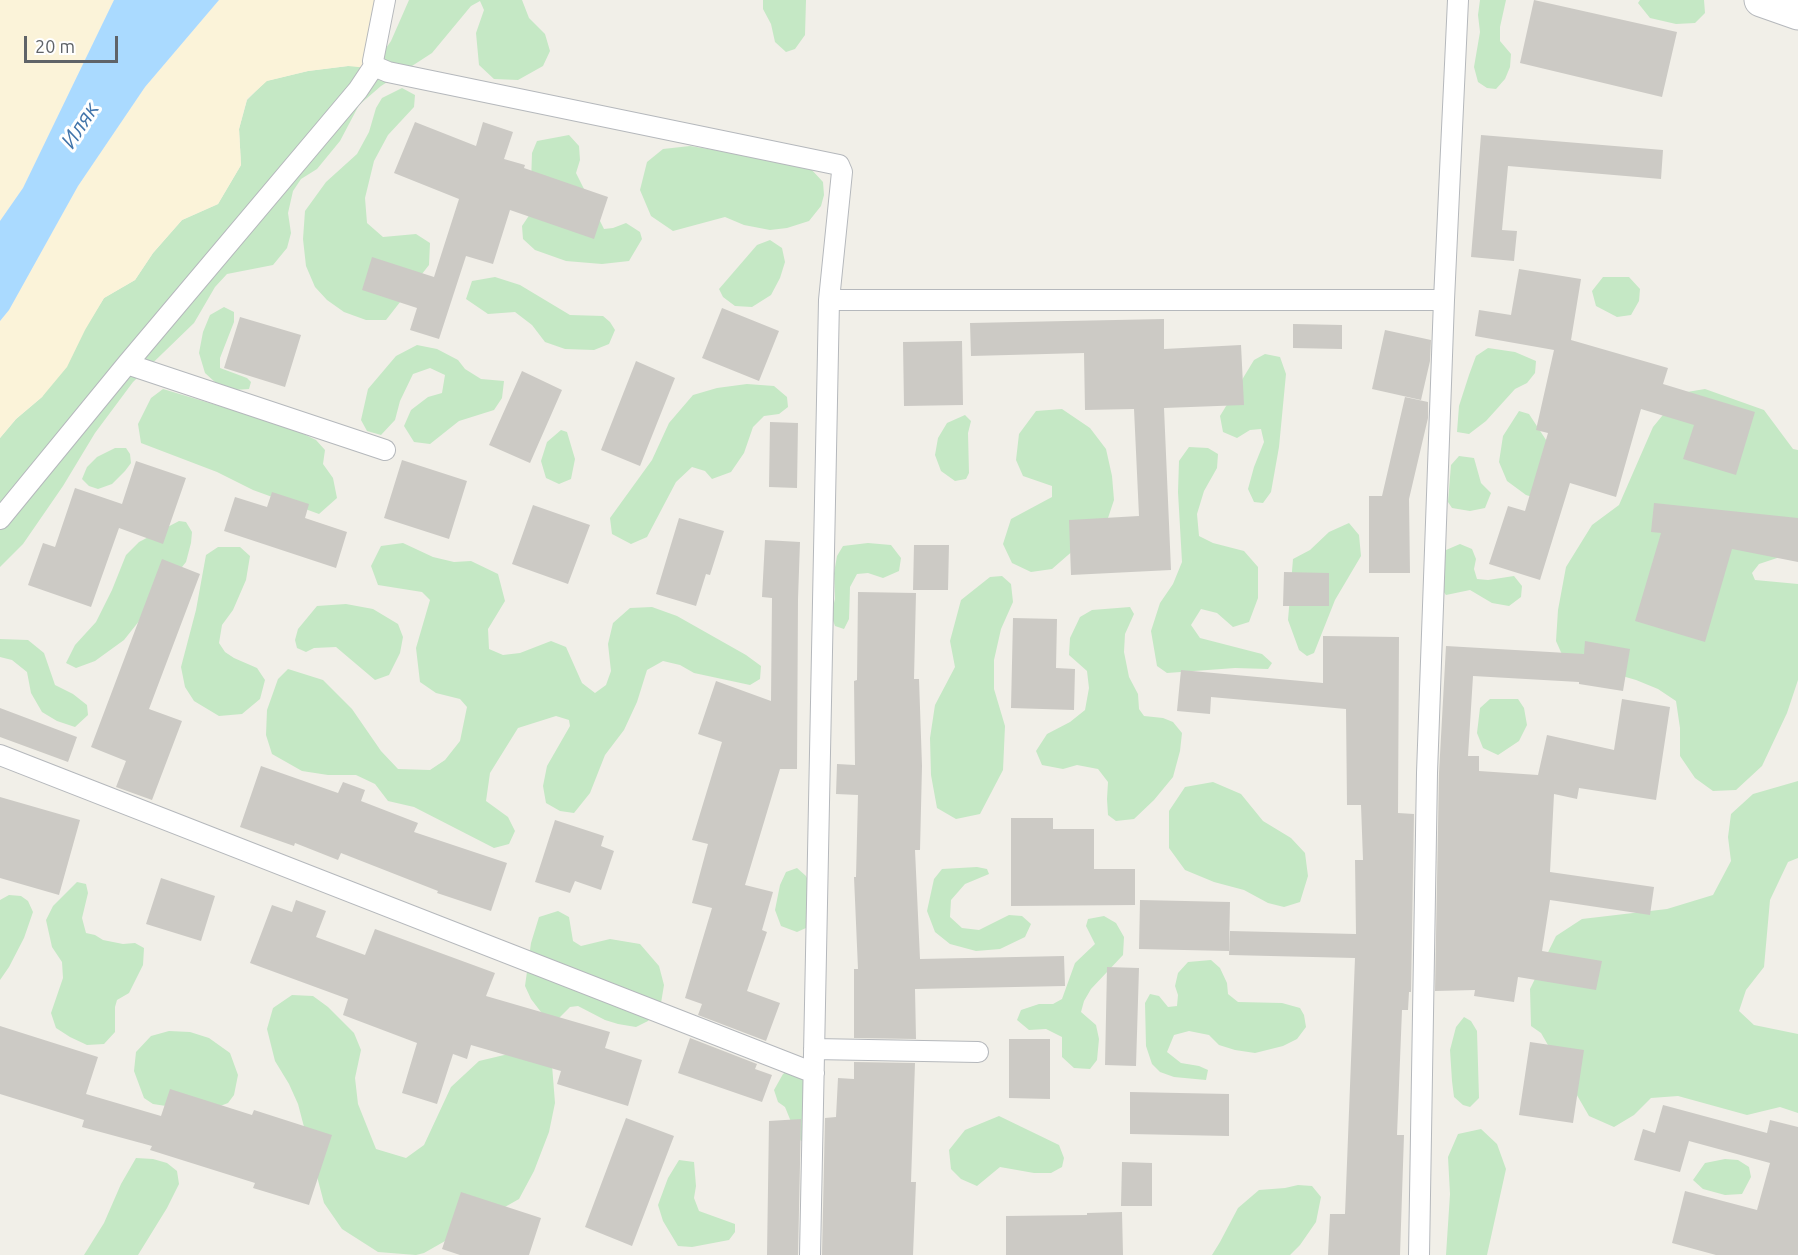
<!DOCTYPE html>
<meta charset="utf-8">
<style>
body{margin:0}
#map{position:relative;width:1798px;height:1255px;overflow:hidden;background:#f1efe8;font-family:Ubuntu,sans-serif}
canvas{display:block}
.scale{position:absolute;left:24px;top:36px;width:94px;height:27px;box-sizing:border-box;border:3px solid #5f6368;border-top:0;padding-left:8px;font-size:18px;line-height:21px;white-space:nowrap;color:#5f6368;-webkit-text-stroke:4px #fff;paint-order:stroke}
</style>
<div id="map">
<canvas width="1798" height="1255"></canvas>
<div class="scale">20 m</div>
</div>
<script>
const context = document.querySelector('canvas').getContext('2d');
context.lineJoin = 'round';
function fillPath(path, color) { context.fillStyle = color; context.fill(path, 'evenodd'); }
const poly = rows => new Path2D(rows.map(r => 'M' + r).join(''));
function stroke(path, color, width, dash) { context.strokeStyle = color; context.lineWidth = width; context.lineCap = dash ? 'butt' : 'round'; context.setLineDash(dash || []); context.stroke(path); }
function drawText(font, color, halo, rows, align = 'center') {
  context.font = font + ' Ubuntu,sans-serif'; context.lineWidth = 6; context.setLineDash([]); context.textBaseline = 'middle'; context.strokeStyle = halo; context.fillStyle = color; for (const [text, x, y, turn = 0] of rows) {
    context.save(); context.translate(x, y); context.rotate((+turn || 0) * Math.PI / 180); context.textAlign = isNaN(turn) ? turn : align; if (halo) context.strokeText(text, 0, 0); context.fillText(text, 0, 0); context.restore();
  }
}
const green = poly([
 [409,0,522,0,529,18,545,34,550,51,543,66,518,80,494,79,479,65,476,33,484,10,480,1,471,6,432,53,381,86,359,105,340,141,317,169,301,179,293,191,288,213,291,233,287,248,273,265,227,274,215,287,194,323,133,382,95,433,63,486,23,544,0,567,0,438,16,419,42,397,104,298,135,280,153,253,182,220,218,204,241,165,239,129,247,100,266,81,308,71,348,66,382,54,391,41],
 [763,0,806,0,805,35,795,49,786,52,775,42,771,24,763,9],
 [1480,0,1506,0,1500,27,1500,41,1511,54,1510,67,1505,79,1496,89,1487,88,1478,82,1474,67,1480,32,1478,15],
 [1640,0,1704,0,1705,13,1695,23,1676,24,1650,18,1638,3],
 [402,88,415,95,414,107,388,135,374,161,365,198,367,223,383,237,416,234,430,243,429,265,386,320,366,320,344,312,327,300,315,287,306,266,303,239,305,211,326,182,357,154,369,132,376,108,382,98],
 [569,135,579,146,580,160,576,173,604,229,613,228,626,223,640,232,642,239,629,261,602,264,566,261,535,250,523,239,522,226,530,214,532,153,537,141],
 [690,146,763,158,811,169,823,182,824,195,821,206,809,221,787,228,770,230,744,225,725,217,673,231,651,216,640,190,647,162,663,149],
 [770,240,782,248,785,262,780,278,771,295,752,307,735,306,723,297,719,289,757,245],
 [495,277,520,285,570,315,603,316,610,322,615,330,609,344,594,350,565,349,545,342,532,325,515,312,488,314,466,299,472,281],
 [1603,277,1629,277,1640,289,1639,301,1631,315,1617,317,1596,306,1592,291],
 [224,307,234,312,234,322,220,358,220,368,247,378,251,382,249,389,234,390,216,383,205,373,199,353,203,332,210,315],
 [417,345,437,349,458,360,465,369,481,379,504,381,502,398,494,410,459,421,430,444,414,442,404,426,411,410,428,397,442,393,445,375,430,368,413,374,400,401,395,420,381,435,367,431,361,420,368,389,396,356],
 [1488,348,1515,352,1536,361,1535,373,1527,383,1515,389,1486,421,1469,434,1457,432,1459,406,1469,375,1476,356],
 [1265,354,1280,357,1286,374,1279,447,1271,492,1263,503,1254,502,1248,489,1254,467,1264,442,1261,429,1250,430,1237,438,1223,432,1220,416,1254,360],
 [747,384,774,386,787,397,788,407,779,414,764,416,753,427,744,453,731,472,712,479,705,471,692,467,676,482,647,537,631,544,612,534,610,518,652,460,669,423,693,395,717,388],
 [163,389,289,427,316,440,325,450,323,464,333,478,337,498,319,514,253,490,217,472,141,443,138,424,151,398],
 [1705,389,1764,410,1793,449,1798,450,1798,551,1759,564,1752,573,1755,580,1798,584,1798,680,1787,713,1762,766,1736,790,1713,791,1695,778,1680,756,1680,728,1676,701,1658,689,1636,680,1564,659,1556,641,1558,610,1566,567,1592,525,1619,505,1653,427,1681,393],
 [1062,409,1090,428,1106,449,1112,476,1114,500,1107,521,1052,569,1031,572,1012,563,1003,544,1011,519,1052,497,1052,486,1023,476,1016,460,1019,434,1036,411],
 [1519,411,1529,414,1548,443,1539,499,1526,495,1507,481,1499,462,1503,436],
 [965,415,971,421,968,433,969,473,966,479,955,481,941,471,935,455,938,438,947,423],
 [561,430,567,432,575,459,571,479,559,484,546,478,541,461,547,442],
 [1189,447,1208,448,1218,454,1217,468,1204,491,1197,514,1199,536,1213,543,1244,551,1258,567,1258,598,1249,622,1233,627,1217,613,1201,609,1191,625,1200,638,1262,654,1272,663,1268,669,1235,668,1167,673,1157,666,1151,631,1160,603,1173,584,1182,562,1178,492,1179,461],
 [115,448,126,448,130,454,131,463,125,471,112,484,98,489,89,486,82,479,87,467,97,457],
 [1459,456,1474,458,1481,483,1491,493,1485,508,1470,511,1452,508,1448,502,1451,465],
 [179,521,186,522,192,532,191,543,186,562,124,640,95,661,76,668,66,663,75,645,96,622,112,590,126,555,139,542],
 [1349,523,1359,535,1361,556,1335,600,1314,653,1307,656,1299,650,1288,620,1293,559,1310,550,1329,532],
 [403,543,433,557,454,562,471,561,498,574,505,601,488,629,489,649,503,655,520,653,551,641,566,647,582,683,595,693,606,685,611,671,608,644,613,623,630,608,652,607,677,616,746,655,761,666,760,679,750,685,694,673,680,665,663,661,647,670,637,702,624,730,605,755,590,793,574,813,560,811,546,803,543,786,547,766,570,726,569,720,556,716,518,728,490,773,486,801,508,817,515,831,509,844,494,848,414,807,388,801,375,784,356,775,328,775,302,771,272,754,266,735,267,710,278,679,288,669,323,680,352,709,381,751,398,769,430,770,445,760,460,741,467,707,460,699,436,693,420,682,416,648,430,600,422,592,378,585,371,566,381,546],
 [868,543,891,545,901,558,899,571,883,578,868,573,857,574,850,587,849,619,844,629,835,626,831,615,835,599,834,573,837,556,843,546],
 [1460,544,1472,549,1476,559,1474,569,1477,579,1488,580,1514,576,1522,586,1521,597,1509,606,1492,603,1470,590,1446,595,1439,586,1440,567,1446,550],
 [218,547,240,547,250,556,246,580,233,610,222,625,219,643,225,652,234,658,257,668,265,680,260,699,242,714,219,716,194,701,185,687,181,667,196,610,206,555],
 [1002,576,1011,584,1013,602,1001,629,994,660,994,689,1005,726,1003,770,980,814,956,819,937,808,931,775,930,738,935,705,955,667,950,641,961,600,990,577],
 [346,604,373,609,398,624,403,637,400,653,389,675,375,680,336,647,314,648,306,652,297,648,295,640,298,629,317,606],
 [1130,607,1134,614,1125,634,1124,652,1129,677,1138,694,1139,709,1144,716,1163,718,1173,722,1182,733,1180,751,1173,777,1154,800,1134,819,1116,821,1108,815,1107,799,1108,782,1098,769,1077,765,1063,769,1042,765,1036,751,1047,734,1070,722,1085,710,1089,688,1087,671,1069,655,1070,638,1080,617,1092,610],
 [0,639,28,640,44,653,55,685,73,694,87,705,88,715,75,727,57,721,42,712,31,693,27,672,12,660,0,657],
 [1490,699,1518,699,1524,708,1527,725,1519,741,1498,755,1483,748,1477,733,1480,708],
 [1798,781,1798,858,1788,862,1770,900,1764,967,1746,990,1739,1011,1754,1025,1798,1034,1798,1113,1780,1107,1747,1115,1678,1096,1651,1098,1634,1115,1614,1127,1589,1116,1541,1033,1531,1026,1530,989,1556,936,1582,919,1667,909,1713,895,1731,861,1728,837,1731,814,1753,794],
 [1213,782,1241,794,1263,821,1291,838,1305,853,1308,876,1300,902,1284,907,1268,903,1244,890,1214,882,1185,870,1169,848,1169,811,1185,787],
 [977,867,987,869,989,874,965,884,951,900,950,917,962,928,979,930,1009,915,1022,916,1031,924,1025,937,1000,949,976,951,950,944,935,932,927,911,934,879,942,869],
 [797,868,806,876,809,883,810,906,806,928,797,932,781,926,775,910,780,885,786,872],
 [77,882,86,884,88,893,82,918,86,933,95,935,103,940,123,944,135,943,144,948,143,965,129,993,117,1000,115,1007,115,1032,104,1044,87,1045,70,1037,56,1028,51,1013,63,978,62,962,52,947,46,920,53,906],
 [9,895,21,896,28,901,33,912,24,938,9,967,0,980,0,900],
 [558,911,569,917,573,941,581,946,610,939,640,944,659,966,664,985,661,1003,648,1021,636,1027,618,1024,605,1020,578,1006,570,1007,559,1018,544,1016,531,999,525,986,531,943,539,917],
 [1104,916,1116,923,1124,937,1123,955,1091,989,1084,1001,1081,1012,1096,1025,1099,1039,1097,1060,1090,1069,1074,1068,1062,1057,1062,1037,1046,1029,1029,1030,1017,1020,1021,1010,1039,1004,1053,1004,1062,999,1075,963,1095,944,1086,926,1088,919],
 [1211,960,1220,968,1227,983,1228,994,1238,1002,1282,1003,1300,1008,1304,1015,1306,1027,1297,1039,1283,1046,1255,1053,1235,1050,1219,1045,1209,1035,1189,1031,1174,1035,1167,1052,1181,1063,1199,1066,1208,1070,1206,1080,1174,1077,1160,1072,1152,1064,1146,1046,1145,1003,1150,994,1159,996,1168,1007,1177,1006,1178,995,1175,986,1178,973,1188,962],
 [292,995,313,996,328,1007,354,1033,361,1050,355,1078,358,1104,376,1149,406,1158,424,1145,451,1087,479,1061,538,1047,552,1065,555,1103,549,1132,534,1171,519,1199,424,1253,416,1255,378,1252,342,1229,324,1203,298,1104,289,1084,275,1061,267,1029,273,1008],
 [1464,1017,1471,1021,1477,1031,1479,1098,1470,1107,1463,1105,1454,1097,1452,1081,1450,1050,1456,1027],
 [169,1031,190,1032,209,1038,230,1053,238,1075,234,1095,228,1103,205,1112,153,1104,144,1098,134,1071,136,1052,151,1036],
 [802,1060,817,1135,801,1141,796,1134,785,1107,778,1102,774,1090,783,1074],
 [999,1116,1059,1145,1064,1158,1062,1167,1051,1173,1034,1173,1000,1167,977,1186,961,1179,951,1169,949,1150,965,1130],
 [1481,1129,1497,1144,1506,1169,1487,1255,1446,1255,1450,1194,1448,1157,1458,1134],
 [136,1158,153,1159,167,1163,177,1171,179,1184,167,1208,138,1255,84,1255,104,1223,121,1184],
 [1725,1159,1738,1160,1749,1167,1751,1177,1742,1194,1725,1195,1703,1189,1693,1180,1705,1163],
 [679,1160,694,1162,696,1186,694,1198,699,1211,735,1224,735,1232,729,1240,692,1247,678,1246,663,1221,658,1205,668,1178],
 [1298,1185,1312,1186,1321,1197,1316,1222,1300,1245,1290,1255,1212,1255,1220,1242,1238,1208,1259,1190,1285,1188]
]);
const sand = poly([
 [0,0,114,0,23,188,0,221],
 [219,0,383,0,368,68,348,66,308,71,267,81,247,99,239,129,241,165,218,204,182,220,153,253,135,280,104,298,85,330,67,367,42,397,16,419,0,438,0,321,9,310,78,186,145,87]
]);
const water = poly([
 [114,0,219,0,145,87,78,186,9,310,0,321,0,221,23,188]
]);
const building = poly([
 [1534,0,1677,32,1662,97,1520,63],
 [415,122,476,146,483,122,513,132,504,159,525,165,524,168,608,197,594,239,510,210,493,264,466,256,439,339,410,330,417,308,362,290,372,257,434,277,459,199,394,173],
 [1481,135,1663,150,1661,179,1508,166,1502,230,1517,231,1514,261,1471,257],
 [1519,269,1581,279,1571,340,1668,368,1663,384,1755,412,1736,475,1683,459,1694,425,1641,409,1616,497,1570,483,1540,580,1489,564,1508,506,1525,511,1548,433,1536,430,1554,350,1475,336,1479,310,1511,315],
 [722,308,779,331,759,381,702,358],
 [240,317,301,335,285,387,224,368],
 [1164,319,1164,349,1241,345,1244,405,1164,408,1171,570,1071,575,1069,520,1139,516,1134,409,1085,410,1084,353,971,356,970,323],
 [1293,324,1342,325,1342,349,1293,348],
 [1385,330,1431,340,1430,361,1421,400,1372,389],
 [962,341,963,405,904,406,903,342],
 [636,361,675,378,640,466,601,450],
 [522,371,562,390,530,463,489,445],
 [1405,397,1428,402,1428,418,1409,499,1410,573,1369,573,1369,496,1382,496],
 [770,422,798,423,797,488,769,487],
 [402,460,467,481,449,539,384,518],
 [136,461,186,478,163,544,119,528,91,607,28,585,43,543,55,547,75,488,122,504],
 [272,492,309,504,305,518,347,532,336,568,224,531,235,497,267,507],
 [1654,503,1798,518,1798,562,1732,549,1705,642,1635,621,1661,533,1651,532],
 [533,505,590,525,568,584,512,564],
 [679,518,724,531,710,575,706,574,696,606,656,594],
 [765,540,800,542,798,599,797,769,780,769,745,885,773,892,762,930,767,932,747,991,780,1003,766,1041,698,1015,702,1004,685,998,712,908,692,903,708,844,692,840,722,742,698,734,716,681,771,701,772,598,762,597],
 [914,545,949,545,948,590,913,590],
 [162,559,200,574,149,709,182,721,152,800,116,787,126,761,91,747],
 [1284,572,1329,573,1329,606,1283,606],
 [858,592,916,593,914,679,919,679,922,766,920,850,915,850,920,959,1064,956,1065,986,915,989,916,1039,854,1038,854,969,858,969,854,877,856,877,858,795,836,794,837,764,855,765,854,681,857,680],
 [1013,618,1057,619,1056,668,1075,669,1074,710,1011,708],
 [1323,636,1399,637,1398,813,1414,814,1411,992,1409,992,1408,1010,1402,1010,1397,1135,1404,1135,1400,1255,1328,1255,1330,1214,1345,1214,1355,958,1229,955,1230,931,1356,934,1355,860,1363,860,1361,805,1347,805,1346,709,1211,697,1210,714,1177,711,1181,670,1323,683],
 [1585,641,1630,649,1623,691,1579,684,1579,682,1473,676,1468,756,1479,756,1479,771,1538,775,1547,735,1614,750,1622,699,1670,707,1656,800,1579,788,1577,799,1554,794,1550,872,1654,887,1650,915,1550,900,1542,951,1602,961,1596,990,1518,977,1514,1002,1474,996,1475,990,1435,991,1439,773,1446,646,1584,654],
 [0,708,77,737,68,762,0,737],
 [261,766,338,793,343,782,365,790,361,801,418,823,414,832,507,863,491,911,437,893,438,891,341,853,338,860,295,843,294,846,240,827],
 [0,797,80,820,59,895,0,878],
 [1011,818,1053,818,1053,829,1094,829,1094,869,1135,869,1135,905,1011,906],
 [555,820,604,836,601,846,614,851,601,890,575,881,570,893,535,882],
 [161,878,215,896,201,941,146,924],
 [296,900,326,911,316,937,365,955,375,929,495,973,486,996,610,1032,605,1048,642,1060,628,1106,557,1084,561,1071,471,1045,467,1059,453,1054,437,1104,402,1093,417,1043,343,1015,348,999,250,963,272,905,292,912],
 [1140,900,1230,902,1229,951,1139,949],
 [1107,967,1139,968,1136,1066,1105,1065],
 [0,1026,98,1057,86,1094,161,1116,170,1089,252,1115,254,1110,332,1135,309,1205,253,1188,255,1183,150,1150,152,1146,82,1127,84,1120,0,1094],
 [690,1038,757,1064,755,1069,772,1075,762,1102,678,1073],
 [1009,1039,1050,1039,1050,1099,1009,1098],
 [1530,1042,1584,1050,1573,1123,1519,1115],
 [854,1062,915,1063,911,1182,916,1182,913,1255,822,1255,825,1118,836,1117,838,1078,854,1079],
 [1130,1092,1229,1094,1229,1136,1130,1134],
 [1663,1105,1767,1133,1770,1120,1798,1127,1798,1255,1716,1255,1672,1243,1685,1191,1757,1210,1770,1163,1689,1141,1680,1172,1634,1160,1643,1129,1655,1133],
 [626,1118,674,1136,632,1246,585,1227],
 [801,1119,798,1255,767,1255,769,1121],
 [1122,1162,1152,1163,1152,1206,1121,1206],
 [461,1192,541,1218,529,1255,460,1255,442,1249],
 [1122,1212,1123,1255,1006,1255,1006,1216,1087,1215,1087,1213]
]);
const service = poly([
 [385,0,373,61,374,66,388,72,839,165,842,172,829,300],
 [127,364,385,450],
 [0,519,127,364,358,90,374,66],
 [0,755,814,1073],
 [814,1049,978,1052],
 [810,1255,829,300,1444,300],
 [1419,1255,1427,773,1444,300,1458,0]
]);
const tertiary = poly([
 [1761,0,1798,13]
]);
const waterNames = [
 ["Иляк",80,125,-57]
];
fillPath(green, '#c5e8c5');
fillPath(sand, '#fbf3d9');
fillPath(water, '#aadaff');
fillPath(building, '#cccac5');
stroke(service, '#b5b8bc', 22);
stroke(tertiary, '#b5b8bc', 35);
stroke(service, '#fff', 20);
stroke(tertiary, '#fff', 33);
drawText('italic 22px', '#4174aa', '#fff', waterNames);
</script>
